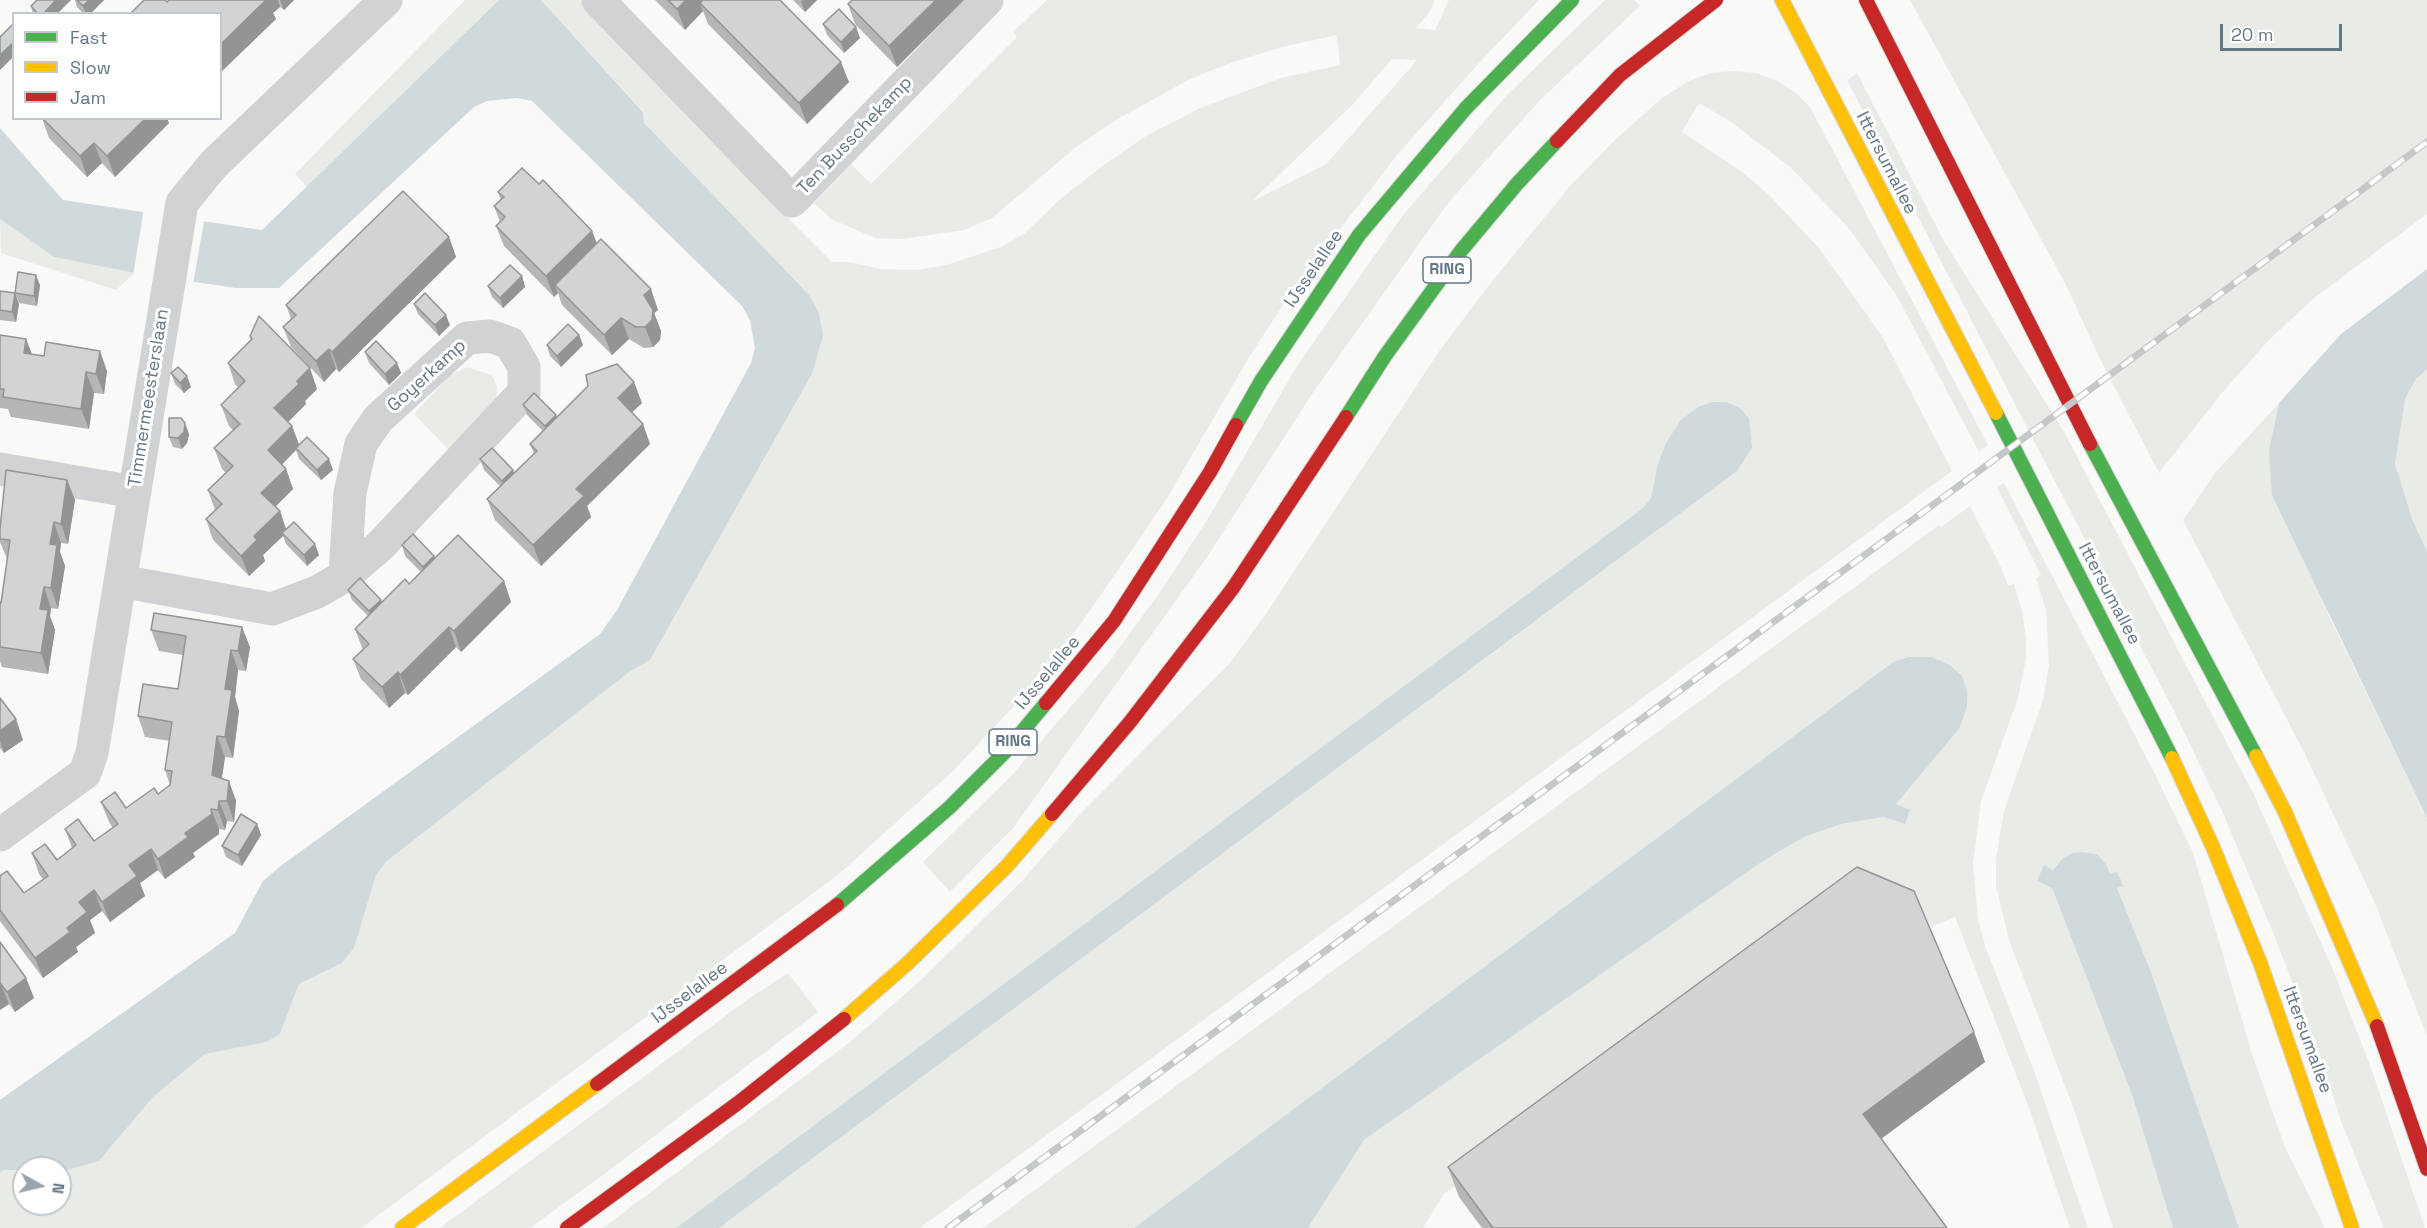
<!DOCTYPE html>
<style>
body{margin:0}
#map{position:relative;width:2427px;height:1228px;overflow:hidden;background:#f9f9f8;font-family:"Space Grotesk",sans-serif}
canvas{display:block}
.legend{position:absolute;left:12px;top:12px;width:210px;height:108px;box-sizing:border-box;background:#fff;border:2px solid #c1c9ce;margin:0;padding:8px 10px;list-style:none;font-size:18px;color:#637784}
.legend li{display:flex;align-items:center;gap:12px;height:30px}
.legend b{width:30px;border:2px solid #c1c9ce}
.north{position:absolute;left:12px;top:1156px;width:60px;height:60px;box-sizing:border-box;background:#fff;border:2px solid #c1c9ce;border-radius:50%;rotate:98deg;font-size:16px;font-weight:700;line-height:24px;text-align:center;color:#637784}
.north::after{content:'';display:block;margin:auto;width:21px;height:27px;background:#98a4ad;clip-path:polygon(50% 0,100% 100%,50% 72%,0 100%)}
.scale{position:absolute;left:2220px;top:24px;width:122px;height:27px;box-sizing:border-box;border:3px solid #637784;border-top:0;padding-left:8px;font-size:18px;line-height:21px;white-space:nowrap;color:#637784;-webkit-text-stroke:4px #fff;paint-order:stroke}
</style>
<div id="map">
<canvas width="2427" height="1228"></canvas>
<ul class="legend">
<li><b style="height:8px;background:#4caf50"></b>Fast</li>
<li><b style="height:8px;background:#ffc107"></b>Slow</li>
<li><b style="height:8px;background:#c62828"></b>Jam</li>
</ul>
<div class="north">N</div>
<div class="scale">20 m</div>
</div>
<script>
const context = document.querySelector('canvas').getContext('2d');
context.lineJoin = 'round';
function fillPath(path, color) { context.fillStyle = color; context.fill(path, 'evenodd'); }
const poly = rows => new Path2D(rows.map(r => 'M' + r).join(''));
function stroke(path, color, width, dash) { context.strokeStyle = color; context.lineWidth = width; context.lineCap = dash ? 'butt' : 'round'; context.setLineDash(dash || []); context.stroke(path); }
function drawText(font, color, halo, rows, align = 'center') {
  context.font = font + ' "Space Grotesk",sans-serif'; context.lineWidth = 6; context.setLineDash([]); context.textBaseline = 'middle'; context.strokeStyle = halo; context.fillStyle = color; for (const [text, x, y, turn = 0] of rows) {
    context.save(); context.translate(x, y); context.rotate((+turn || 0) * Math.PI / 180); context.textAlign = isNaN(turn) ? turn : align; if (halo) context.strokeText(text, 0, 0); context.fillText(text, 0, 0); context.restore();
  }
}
const green = poly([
 [465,0,499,0,307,187,295,174],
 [541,0,580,0,681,100,682,111,832,262,850,262,881,269,917,270,947,265,1001,247,1024,234,1058,201,1105,164,1146,136,1200,108,1281,78,1340,65,1337,35,1286,46,1233,62,1190,79,1116,120,1075,148,992,218,964,230,903,239,875,238,831,219,814,203,851,164,871,184,1017,37,1013,32,1047,0,1435,0,1429,13,1416,28,1435,30,1449,0,1539,0,1479,63,1397,155,1288,297,1248,359,1166,500,1078,628,1026,693,954,770,839,874,361,1228,0,1228,0,1173,4,1170,24,1170,24,1204,60,1204,60,1170,99,1161,153,1097,205,1054,267,1042,280,1034,299,984,342,963,354,948,376,875,387,861,628,673,650,660,812,374,644,123,643,111],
 [1392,59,1417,60,1326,164,1251,202,1353,104],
 [1605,0,1635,0,1640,6,1540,100,1448,203,1312,394,1207,557,1014,827,950,892,923,862,1012,775,1109,662,1160,592,1207,520,1297,366,1403,215,1508,94],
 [1910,0,2427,0,2427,214,2314,298,2269,340,2221,394,2159,473,2101,361,2065,283],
 [1733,71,1756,73,1777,81,1795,92,1810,107,1988,445,1979,452,1897,296,1848,227,1790,167,1731,122,1699,103,1682,132,1741,171,1768,194,1819,248,1882,336,1952,471,920,1228,719,1228,1661,528,1654,485,1651,498,1643,508,676,1228,603,1228,850,1042,922,979,1022,881,1080,814,1230,663,1268,611,1440,350,1486,289,1570,186,1617,138,1662,98,1689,81,1710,73],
 [1857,73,1944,241,2063,430,2253,793,2331,965,2370,1065,2425,1228,2384,1228,2341,1121,2317,1046,2276,940,2222,811,2176,715,1847,80],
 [0,219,54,257,135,273,116,290,1,253],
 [467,367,492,375,497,386,496,407,451,452,414,414,450,375],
 [2427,369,2427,551,2413,521,2395,464,2405,399,2416,379],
 [2279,403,2269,450,2329,616,2427,818,2427,1036,2374,901,2305,754,2183,520,2215,473],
 [2004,483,2156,776,2193,853,2253,1057,2285,1147,2325,1228,2239,1228,2151,972,2117,888,2123,885,2121,880,2117,872,2110,875,2106,864,2097,854,2072,853,2062,859,2053,870,2044,866,2038,881,2052,888,2132,1095,2173,1228,2113,1228,2075,1112,2009,940,1996,886,1996,859,2004,811,2043,700,2049,666,2046,610,2036,578,2041,575,1997,487],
 [1970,506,2001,567,2008,586,2014,584,2022,611,2026,638,2026,658,2018,698,1981,801,1973,864,1978,919,1985,946,2034,1071,2088,1228,2070,1228,2029,1108,1955,917,1931,927,1920,905,1756,970,1444,1194,1423,1228,1308,1228,1364,1140,1760,863,1804,837,1841,824,1884,817,1959,729,1950,665,1931,657,1908,657,1893,662,1134,1228,983,1228,1939,525,1941,527],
 [788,973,818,1012,607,1172,530,1228,440,1228,751,997]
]);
const water = poly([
 [499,0,541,0,643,112,644,123,809,295,819,313,823,335,812,374,650,660,628,673,387,861,376,875,354,948,342,963,299,984,280,1034,267,1042,205,1054,153,1097,99,1161,67,1170,24,1168,24,1170,4,1170,0,1173,0,1100,235,933,263,881,282,865,600,634,617,610,751,363,755,348,750,320,742,306,532,101,517,98,487,101,474,107,279,288,236,288,135,273,54,257,0,219,0,128,63,200,262,230],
 [2427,269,2427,369,2416,379,2405,399,2395,464,2413,521,2427,551,2427,818,2272,495,2269,450,2279,403,2341,334],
 [1712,402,1726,402,1740,408,1749,419,1752,448,1737,471,719,1228,676,1228,1643,508,1651,498,1658,464,1666,443,1681,420,1698,407],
 [1908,657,1932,657,1950,665,1962,676,1967,691,1967,707,1959,729,1896,804,1910,810,1905,824,1884,817,1841,824,1804,837,1760,863,1364,1140,1308,1228,1134,1228,1893,662],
 [2081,852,2097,854,2106,864,2110,874,2117,872,2121,880,2123,886,2117,888,2151,972,2239,1228,2173,1228,2132,1095,2052,888,2037,881,2044,865,2053,870,2062,859,2072,853]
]);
const pier = poly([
 [144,208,206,219,204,221,193,285,133,276]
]);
const street = poly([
 [598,0,792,201,987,0],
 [0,469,135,492],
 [121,581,272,609,317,592,345,576,381,545,524,392,524,367,510,343,490,336,467,338,378,419,361,444,350,493,345,576],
 [0,835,85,773,92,753,182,203,214,164,386,0]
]);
const fast = poly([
 [1996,413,2172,758],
 [1346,417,1385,356,1460,252,1516,185,1557,141],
 [1236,425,1261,381,1359,235,1466,108,1572,0],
 [2090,444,2256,756],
 [837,905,950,807,1005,752,1046,703]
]);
const slow = poly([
 [1782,0,1996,413],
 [2256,756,2285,812,2377,1026],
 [2172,758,2212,845,2261,965,2352,1228],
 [844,1019,908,963,1007,866,1052,814],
 [402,1228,597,1084]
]);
const jam = poly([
 [1866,0,2090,444],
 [1557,141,1620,75,1716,0],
 [1046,703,1114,621,1210,472,1236,425],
 [1052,814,1130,722,1233,588,1346,417],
 [2377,1026,2427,1169],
 [597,1084,837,905],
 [567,1228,738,1103,844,1019]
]);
const rail = poly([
 [948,1228,2427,142]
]);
const wall = poly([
 [75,0,104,0,90,14,84,14,77,7],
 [169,0,294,0,284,10,280,7,273,13,276,19,221,72,220,14,167,2],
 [655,0,780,0,849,82,807,124,708,24,703,11,685,30],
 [793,0,817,0,805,12],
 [964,0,897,67,855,24,848,4],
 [31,6,57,14,33,14],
 [823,24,860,38,844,53,827,35],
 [42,118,167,118,169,123,115,177,102,163,87,177,49,138],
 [498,192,597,243,658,310,654,313,661,331,660,340,653,347,644,348,629,339,612,355,562,305,558,293,554,297,504,246,496,226,500,222,494,206,501,200],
 [449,237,456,257,339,372,336,369,324,382,291,347,283,327,291,319,286,305],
 [522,276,525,287,503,308,492,297,488,286],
 [40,285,37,306,19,303,15,293],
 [0,291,19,304,16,322,0,320],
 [414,304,450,325,439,336,418,314],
 [0,335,26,339,32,354,107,371,104,394,94,393,89,429,11,417,8,409,0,408],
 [579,335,583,345,561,367,550,356,547,345],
 [250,336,317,389,305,401,306,404,288,422,292,426,299,445,333,470,321,480,299,459,296,450,282,465,286,469,293,489,275,507,280,511,286,530,319,555,307,566,286,544,283,536,263,555,265,561,249,576,213,540,206,519,215,510,208,490,226,473,222,469,214,448,233,430,229,426,221,405,239,388,235,384,228,363,251,340],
 [365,352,397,363,401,373,389,385,369,363],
 [171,373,191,387,184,393,175,384],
 [642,403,632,412,650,444,587,506,591,517,541,566,495,520,487,499,500,486,484,470,480,459,513,470,514,473,534,454,530,444,543,431,527,415,523,405,557,417],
 [189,434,187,443,182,449,173,447,169,437],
 [67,480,75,500,68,544,61,543,60,552,65,566,58,609,51,608,50,616,55,630,48,674,2,667,0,661,0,602,1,603,8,560,7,559,0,542,0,529],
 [402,545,435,558,504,581,511,602,461,652,456,647,408,695,405,693,389,708,361,679,353,659,363,650,355,629,368,616,352,600,348,590,381,600,382,602,409,584,421,572,405,556],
 [151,630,250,647,246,671,238,670,235,697,239,711,233,758,225,757,222,778,236,801,234,822,227,821,225,830,219,829,219,834,193,853,195,857,165,879,158,870,140,883,145,896,110,922,102,911,90,920,95,933,76,947,78,952,43,978,0,921,0,876,24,893,43,879,39,874,32,853,57,860,72,848,65,829,94,841,113,828,109,822,101,802,126,808,158,794,170,785,165,770,170,741,145,737,138,716,178,689,183,655,159,651],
 [0,698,23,740,4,753,0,748],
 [257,824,261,835,242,866,226,857,222,846],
 [0,942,26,978,34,998,15,1012,9,1004,0,1010],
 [1974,1032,1985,1062,1881,1139,1947,1228,1482,1228,1459,1197,1448,1167]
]);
const shadedWall = poly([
 [56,0,71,0,57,14,43,14],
 [89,0,104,0,90,14,86,14,83,6],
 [266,0,278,0,280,7,273,13,276,19,221,72,220,45],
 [280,0,294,0,284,10],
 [686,0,714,0,700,3,703,11,685,30,677,9],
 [803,0,817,0,805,12,801,2],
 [936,0,964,0,897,67,889,46],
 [856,27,860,38,844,53,841,42],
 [14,42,14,56,0,70,0,55],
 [841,62,849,82,807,124,799,103],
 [146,118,167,118,169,123,115,177,107,156],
 [94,143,102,163,87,177,80,156],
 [592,231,600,251,555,285,558,293,554,297,546,276],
 [449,237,456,257,339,372,332,352],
 [36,275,40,285,37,306,34,296],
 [522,276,525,287,503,308,500,298],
 [651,289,658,310,654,313,661,331,660,340,653,347,645,327,644,295],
 [15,293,19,304,16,322,12,312],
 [446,315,450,325,439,336,435,325],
 [621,318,629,339,612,355,604,335],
 [579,335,583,345,561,367,557,356],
 [26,339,34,360,24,353],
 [329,349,336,369,324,382,316,361],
 [100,351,107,371,104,394,96,374],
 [397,363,401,373,389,385,385,374],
 [310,368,317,389,305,401,306,404,282,428,274,408,297,381],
 [86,372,94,393,89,429,81,409],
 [187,376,191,387,184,393,180,383],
 [634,382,642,403,625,419,618,398],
 [556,415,560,426,549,437,545,426],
 [185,423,189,434,187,443,182,449,178,438],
 [643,424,650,444,587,506,591,517,541,566,533,545,576,489],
 [292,426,300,447,296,448,296,450,275,471,268,450],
 [329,459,333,470,321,480,317,470],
 [286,469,293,489,269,513,261,493],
 [513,470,517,480,506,491,502,481],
 [67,480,75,500,68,544,61,524],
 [280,511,287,532,282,533,283,536,263,555,265,561,249,576,241,556,254,536],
 [54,522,61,543,60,552,65,566,58,609,51,588,50,544],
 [315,544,319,555,307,566,304,555],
 [434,556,438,566,427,577,423,567],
 [504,581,511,602,461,652,454,631],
 [44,587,51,608,50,616,55,630,48,674,41,653,40,609],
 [381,600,385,610,373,622,369,611],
 [242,627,250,647,246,671,238,651],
 [449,627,456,647,408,695,400,675],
 [231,650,238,670,235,697,239,711,233,758,225,737,225,689],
 [398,672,405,693,389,708,382,687],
 [16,719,23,740,4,753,0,741,0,731],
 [217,736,225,757,219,796,212,775],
 [229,781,236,801,234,822,227,801],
 [219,801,227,821,225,830,218,810],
 [211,809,219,829,219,834,193,853,195,857,165,879,158,859],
 [257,824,261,835,242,866,238,855],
 [151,849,158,870,140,883,145,896,110,922,102,902,129,865],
 [94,890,102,911,90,920,95,933,76,947,78,952,43,978,35,958,67,928,79,902],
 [26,978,34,998,15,1012,7,992],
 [0,984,1,984,9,1004,0,1010],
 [1974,1032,1985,1062,1874,1144,1863,1114]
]);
const building = poly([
 [37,0,56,0,43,14,38,14,31,6,37,0],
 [77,0,89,0,83,6,77,0],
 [144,0,165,0,167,2,169,0,266,0,220,45,220,14,130,14,144,0],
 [668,0,686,0,677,9,668,0],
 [703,0,780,0,841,62,799,103,700,3,703,0],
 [852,0,936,0,889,46,848,4,852,0],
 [839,9,856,27,841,42,823,24,839,9],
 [12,25,14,26,14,42,0,55,0,37,12,25],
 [42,118,146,118,107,156,94,143,80,156,42,118],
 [522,168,539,184,543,180,592,231,546,276,496,226,505,217,494,206,504,197,498,192,522,168],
 [403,191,449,237,332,352,329,349,316,361,283,327,296,315,286,305,403,191],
 [601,239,651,289,644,295,653,310,652,320,645,327,636,327,621,318,604,335,555,285,601,239],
 [510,265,522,276,500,298,488,286,510,265],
 [18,272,36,275,34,296,15,293,18,272],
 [0,291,15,293,12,312,0,310,0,291],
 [425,293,446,315,435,325,414,304,425,293],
 [259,316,310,368,297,381,299,384,274,408,292,426,268,450,286,469,261,493,280,511,254,536,257,540,241,556,206,519,222,504,208,490,233,466,214,448,240,424,221,405,245,381,228,363,252,339,250,336,259,316],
 [568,324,579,335,557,356,547,345,568,324],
 [0,335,26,339,24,353,44,356,46,342,100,351,96,374,86,372,81,409,3,397,4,389,0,389,0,335],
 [376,341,397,363,385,374,365,352,376,341],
 [617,364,634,382,618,398,643,424,576,489,584,496,533,545,487,499,537,451,530,444,588,386,586,375,617,364],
 [178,367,187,376,180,383,171,373,178,367],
 [534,393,556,415,545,426,523,405,534,393],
 [169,418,181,418,185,423,184,432,178,438,169,437,169,418],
 [307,437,329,459,317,470,296,448,307,437],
 [492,448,513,470,502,481,480,459,492,448],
 [6,470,67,480,61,524,54,522,50,544,57,545,51,588,44,587,40,609,48,610,41,653,0,647,0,602,1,603,10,540,0,539,0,529,6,470],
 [294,522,315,544,304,555,282,533,294,522],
 [413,534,434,556,423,567,402,545,413,534],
 [458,535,504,581,454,631,449,627,400,675,398,672,382,687,353,659,369,644,355,629,405,579,409,584,458,535],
 [360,578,381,600,369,611,348,590,360,578],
 [154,613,242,627,238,651,231,650,225,689,232,690,225,737,217,736,212,775,229,781,227,801,219,801,218,810,211,809,212,814,185,833,188,837,158,859,151,849,129,865,137,876,102,902,94,890,79,902,87,912,67,928,70,932,35,958,0,910,0,876,7,871,24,893,48,876,32,853,45,844,57,860,76,845,65,829,78,819,94,841,118,824,101,802,115,792,126,808,154,788,158,794,170,785,172,771,165,770,172,722,138,716,143,684,178,689,186,636,151,630,154,613],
 [0,698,16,719,0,731,0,698],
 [241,814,257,824,238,855,222,846,241,814],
 [1857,867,1914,891,1974,1032,1863,1114,1947,1228,1493,1228,1448,1167,1857,867],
 [0,942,26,978,7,992,1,984,0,984,0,942]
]);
const shields = [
 [1447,270,48],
 [1013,742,48]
];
const shieldNames = [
 ["RING",1447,270],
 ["RING",1013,742]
];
const streetNames = [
 ["Ten Busschekamp",855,136,-46],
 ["Ittersumallee",1886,163,63],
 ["IJsselallee",1314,269,-56],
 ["Goyerkamp",427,376,-42],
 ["Timmermeesterslaan",149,398,-81],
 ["Ittersumallee",2109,594,62],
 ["IJsselallee",1048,673,-50],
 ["IJsselallee",690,993,-37],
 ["Ittersumallee",2307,1040,70]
];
fillPath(green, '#e9ece6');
fillPath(water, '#d0d9db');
fillPath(pier, '#f9f9f8');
stroke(fast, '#d5d7d7', 16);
stroke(slow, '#d5d7d7', 16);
stroke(jam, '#d5d7d7', 16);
stroke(street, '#d1d2d3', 33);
stroke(fast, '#4caf50', 14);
stroke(slow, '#ffc107', 14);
stroke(jam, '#c62828', 14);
stroke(rail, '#c5c8c8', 7);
stroke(rail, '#fff', 4.5, [14]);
fillPath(wall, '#b5b6b6');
fillPath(shadedWall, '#939494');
fillPath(building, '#d2d4d4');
stroke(building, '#939494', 1.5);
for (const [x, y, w] of shields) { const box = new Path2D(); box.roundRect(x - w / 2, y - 13, w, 26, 4.5); context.fillStyle = '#fff'; context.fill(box); stroke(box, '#637784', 1.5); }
drawText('bold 16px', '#637784', null, shieldNames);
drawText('18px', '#637784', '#fff', streetNames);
</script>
